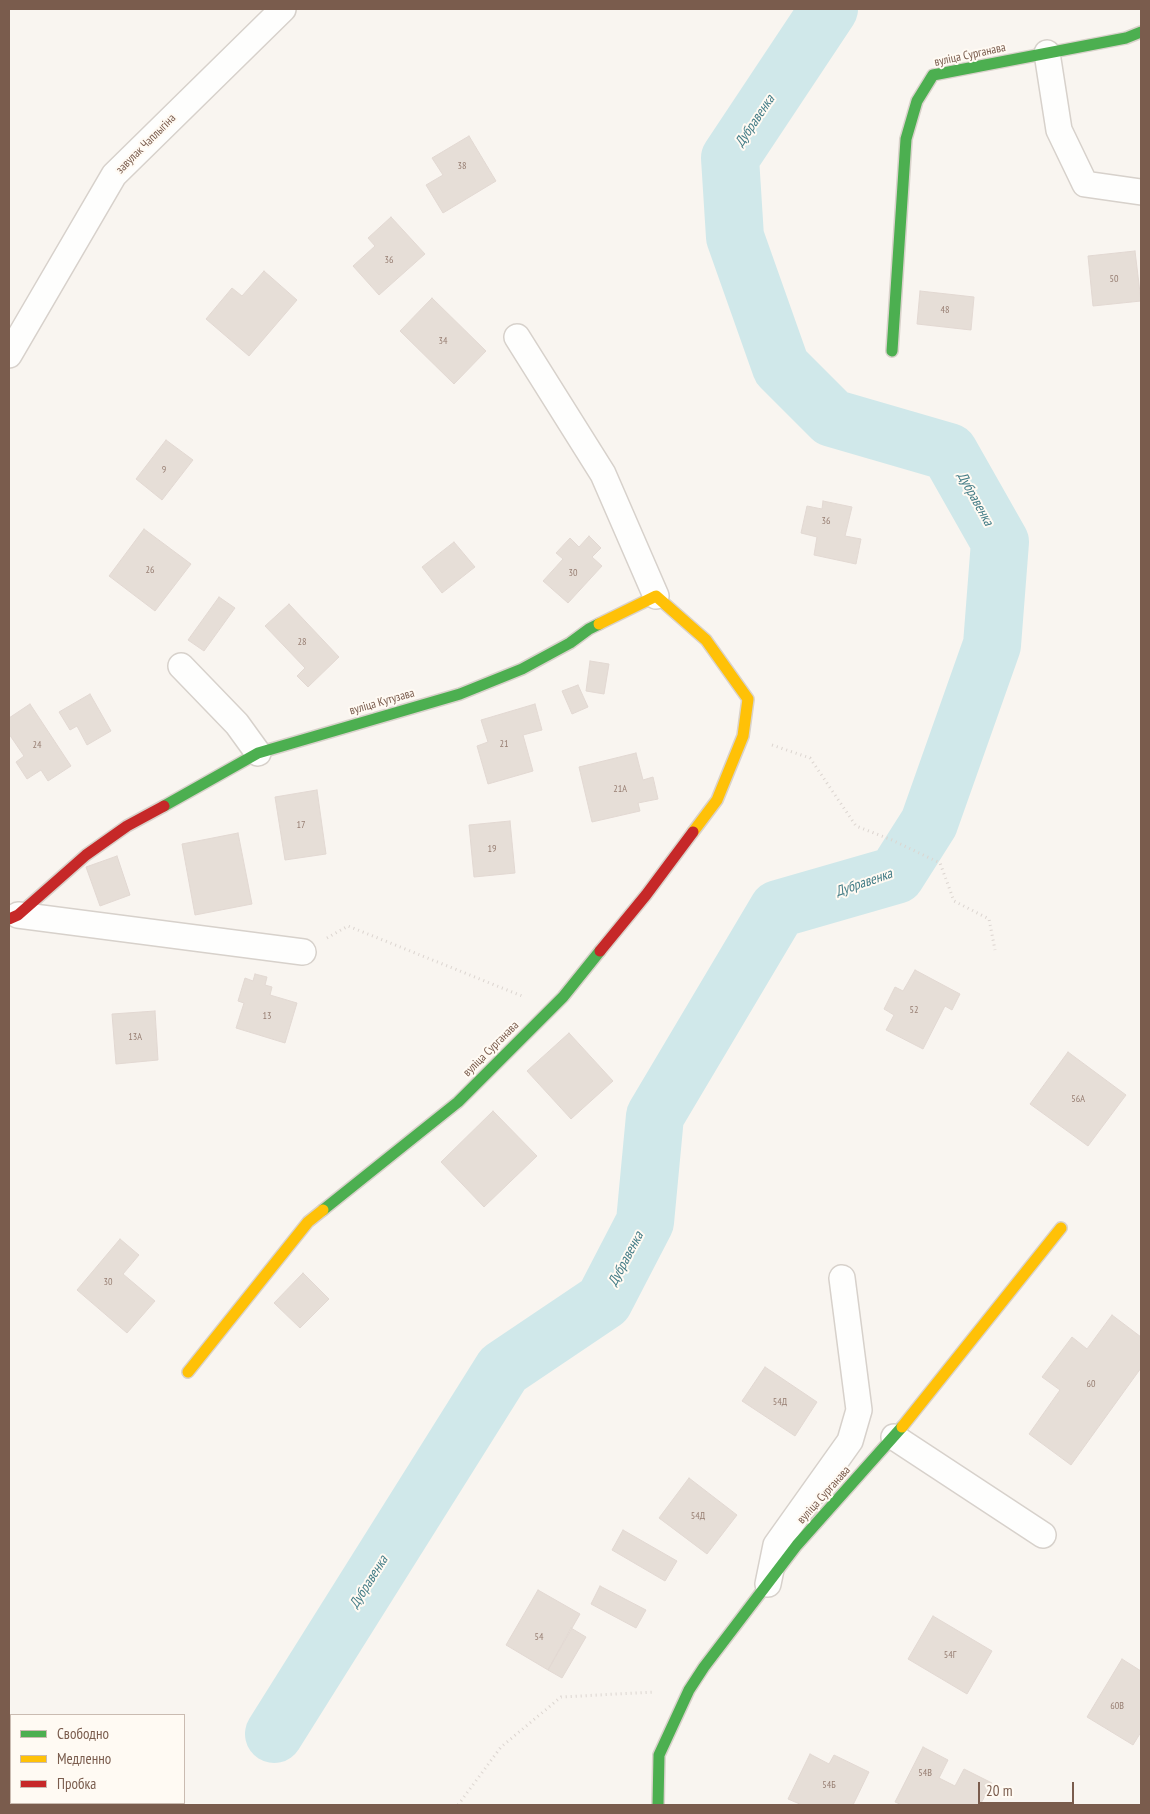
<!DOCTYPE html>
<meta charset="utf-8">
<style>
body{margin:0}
#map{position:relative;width:1150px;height:1814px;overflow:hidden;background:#f9f5f0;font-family:"PT Sans Narrow",sans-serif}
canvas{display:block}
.frame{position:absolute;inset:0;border:10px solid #7a5c4d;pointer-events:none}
.legend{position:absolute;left:10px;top:1714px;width:175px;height:90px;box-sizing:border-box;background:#fffaf3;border:1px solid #cabbb1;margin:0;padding:6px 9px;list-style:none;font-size:15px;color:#7a5c4d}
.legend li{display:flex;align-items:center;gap:10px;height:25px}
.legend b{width:25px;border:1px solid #cabbb1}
.scale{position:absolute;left:978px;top:1782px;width:96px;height:22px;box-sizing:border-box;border:2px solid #7a5c4d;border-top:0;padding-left:6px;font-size:15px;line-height:18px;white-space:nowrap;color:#7a5c4d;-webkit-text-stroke:4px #fffaf3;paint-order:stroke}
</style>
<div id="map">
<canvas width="1150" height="1814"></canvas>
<div class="frame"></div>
<ul class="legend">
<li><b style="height:6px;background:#4caf50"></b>Свободно</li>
<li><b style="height:6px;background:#ffc107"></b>Медленно</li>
<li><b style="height:6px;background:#c62828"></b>Пробка</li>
</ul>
<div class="scale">20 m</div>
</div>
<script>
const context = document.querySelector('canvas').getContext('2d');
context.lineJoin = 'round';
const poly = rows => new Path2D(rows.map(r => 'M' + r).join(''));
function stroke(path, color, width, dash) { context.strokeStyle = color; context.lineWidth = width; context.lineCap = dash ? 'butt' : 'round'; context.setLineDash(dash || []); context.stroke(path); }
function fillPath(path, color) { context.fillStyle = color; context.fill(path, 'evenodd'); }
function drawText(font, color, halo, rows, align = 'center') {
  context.font = font + ' "PT Sans Narrow",sans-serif'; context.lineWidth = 4; context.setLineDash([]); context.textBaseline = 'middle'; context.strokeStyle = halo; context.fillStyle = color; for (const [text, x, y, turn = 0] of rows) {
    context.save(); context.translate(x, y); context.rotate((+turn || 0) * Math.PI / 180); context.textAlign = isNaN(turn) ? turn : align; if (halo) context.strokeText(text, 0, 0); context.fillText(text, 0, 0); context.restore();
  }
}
const river = poly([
 [274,1734,503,1369,604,1301,645,1222,655,1116,778,909,896,875,929,823,992,645,1000,542,949,452,832,418,781,367,735,237,730,158,829,9]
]);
const building = poly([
 [469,136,496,181,443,213,426,185,443,175,432,158,469,136],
 [391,217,425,254,379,295,353,266,375,246,368,238,391,217],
 [1135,251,1141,301,1093,306,1088,256,1135,251],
 [264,271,297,300,249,356,206,319,232,288,242,296,264,271],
 [920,291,974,297,971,330,917,324,920,291],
 [432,298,486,351,454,384,400,331,432,298],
 [166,440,193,460,162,500,136,479,166,440],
 [823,501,852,507,845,536,861,539,856,564,814,555,817,537,801,533,807,506,822,509,823,501],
 [144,529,191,564,155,611,109,576,144,529],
 [589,536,601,548,592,557,602,566,568,603,543,581,563,559,556,553,570,538,579,547,589,536],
 [454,542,475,567,442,593,422,567,454,542],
 [219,597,235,608,204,651,188,640,219,597],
 [289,604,339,657,308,687,297,676,305,668,265,626,289,604],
 [590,661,609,664,604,694,586,691,590,661],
 [578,685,588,707,572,714,562,691,578,685],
 [90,694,111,731,87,745,77,726,70,730,59,712,90,694],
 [30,704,71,766,48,781,41,770,27,779,16,762,24,756,9,734,9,718,30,704],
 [535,704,542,730,523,735,533,771,488,784,477,746,488,742,481,720,535,704],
 [636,753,643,780,653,777,658,799,638,803,640,811,592,822,579,767,636,753],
 [317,790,326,854,285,860,275,797,317,790],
 [510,821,515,873,474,877,469,825,510,821],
 [238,833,252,904,195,915,182,844,238,833],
 [117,856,130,895,100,906,86,867,117,856],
 [915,970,960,994,952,1010,945,1006,923,1049,886,1030,894,1015,884,1009,895,987,903,991,915,970],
 [255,974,267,977,265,985,272,987,270,995,297,1003,285,1043,236,1028,244,1003,238,1001,245,978,253,981,255,974],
 [155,1011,158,1060,116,1064,112,1014,155,1011],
 [569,1033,613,1081,571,1119,527,1071,569,1033],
 [1068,1052,1126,1095,1088,1146,1030,1104,1068,1052],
 [493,1111,537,1156,484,1207,441,1162,493,1111],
 [120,1239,139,1255,123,1274,155,1301,127,1333,77,1290,120,1239],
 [303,1273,329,1299,300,1328,274,1303,303,1273],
 [1112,1315,1141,1337,1141,1368,1071,1465,1029,1434,1060,1390,1042,1377,1072,1337,1087,1349,1112,1315],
 [765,1367,817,1402,795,1436,742,1401,765,1367],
 [689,1478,737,1515,707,1554,659,1518,689,1478],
 [623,1530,677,1561,665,1581,612,1550,623,1530],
 [600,1586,646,1610,636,1628,591,1604,600,1586],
 [538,1590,580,1614,548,1670,506,1645,538,1590],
 [933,1616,992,1651,967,1694,908,1659,933,1616],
 [571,1628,586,1637,562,1678,548,1670,571,1628],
 [1122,1659,1141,1671,1141,1732,1133,1745,1087,1717,1122,1659],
 [923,1747,948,1760,939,1778,955,1786,964,1769,992,1783,980,1805,902,1805,895,1802,923,1747],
 [810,1754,829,1764,834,1755,869,1772,853,1805,802,1805,788,1799,810,1754]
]);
const path = poly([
 [772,745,810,758,856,826,892,840,940,863,954,901,989,919,995,950],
 [327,938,348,926,522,996],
 [9,1803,16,1805],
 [458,1805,501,1747,561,1697,655,1692]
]);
const street = poly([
 [1047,53,1059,130,1085,184,1141,192],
 [517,337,603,474,656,596],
 [9,355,114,175,283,9],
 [181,666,237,724,258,753],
 [18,915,303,952],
 [894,1437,1043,1535],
 [768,1584,776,1545,850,1441,859,1410,842,1278]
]);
const fast = poly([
 [892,351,906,139,917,101,933,75,1126,38,1141,32],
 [164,806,258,753,460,694,522,669,570,643,589,629,599,624],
 [323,1210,458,1102,563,997,600,951],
 [658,1805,659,1755,689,1690,704,1667,797,1545,902,1427]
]);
const slow = poly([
 [599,624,656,596,706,640,748,699,743,736,717,800,693,832],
 [188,1372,308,1222,323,1210],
 [902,1427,1061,1228]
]);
const jam = poly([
 [9,919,18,915,86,855,127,826,164,806],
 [600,951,646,895,693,832]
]);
const numberNames = [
 ["38",462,166],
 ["36",389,260],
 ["50",1114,279],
 ["48",945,310],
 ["34",443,341],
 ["9",164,470],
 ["36",826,521],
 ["26",150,570],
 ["30",573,573],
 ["28",302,642],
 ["21",504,744],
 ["24",37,745],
 ["21А",620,789],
 ["17",301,825],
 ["19",492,849],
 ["52",914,1010],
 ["13",267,1016],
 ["13А",135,1037],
 ["56А",1078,1099],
 ["30",108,1282],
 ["60",1091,1384],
 ["54Д",780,1402],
 ["54Д",698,1516],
 ["54",539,1637],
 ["54Г",950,1655],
 ["60В",1117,1706],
 ["54В",925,1773],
 ["54Б",829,1785]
];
const streetNames = [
 ["вуліца Сурганава",970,55,-12],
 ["завулак Чаплыгіна",146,144,-45],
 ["вуліца Кутузава",382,702,-16],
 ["вуліца Сурганава",491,1049,-45],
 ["вуліца Сурганава",824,1495,-48]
];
const waterNames = [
 ["Дубравенка",755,121,-56],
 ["Дубравенка",975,499,61],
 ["Дубравенка",864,883,-19],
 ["Дубравенка",626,1259,-62],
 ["Дубравенка",369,1582,-58]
];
stroke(river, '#d0e8ea', 58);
fillPath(building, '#e6ded7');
stroke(building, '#e2d8d2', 1);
stroke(street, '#d7d1cb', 28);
stroke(fast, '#d9d2cb', 14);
stroke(slow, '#d9d2cb', 14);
stroke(jam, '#d9d2cb', 14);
stroke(path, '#dcd5d0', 3, [1, 4]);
stroke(street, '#fefefd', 25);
stroke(fast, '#4caf50', 11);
stroke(slow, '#ffc107', 11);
stroke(jam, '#c62828', 11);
drawText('10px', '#977e72', null, numberNames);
drawText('12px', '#7a5c4d', '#fffaf3', streetNames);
drawText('italic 14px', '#437c86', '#fffaf3', waterNames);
</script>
